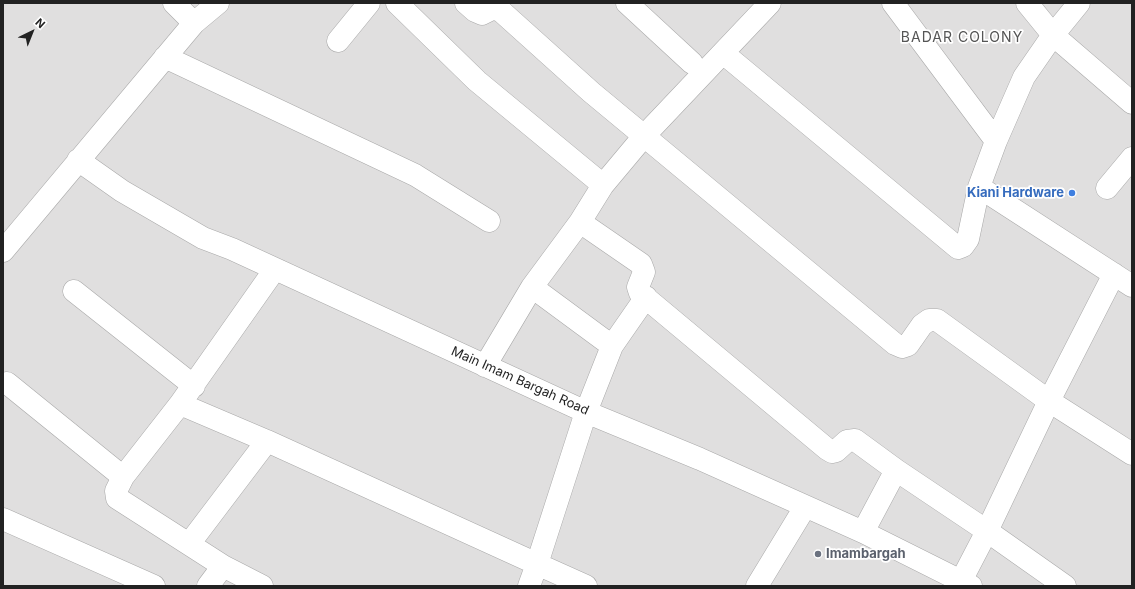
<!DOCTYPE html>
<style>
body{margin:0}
#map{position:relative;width:1135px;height:589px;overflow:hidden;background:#f2efe9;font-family:Inter,sans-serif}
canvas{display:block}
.frame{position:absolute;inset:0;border:4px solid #222;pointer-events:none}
.north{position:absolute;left:12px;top:12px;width:40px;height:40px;-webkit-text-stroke:3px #fff;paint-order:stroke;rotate:43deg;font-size:11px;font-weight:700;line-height:16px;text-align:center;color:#222}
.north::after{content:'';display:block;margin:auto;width:14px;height:18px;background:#222;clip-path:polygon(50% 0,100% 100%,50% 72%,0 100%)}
</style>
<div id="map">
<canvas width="1135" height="589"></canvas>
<div class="frame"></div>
<div class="north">N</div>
</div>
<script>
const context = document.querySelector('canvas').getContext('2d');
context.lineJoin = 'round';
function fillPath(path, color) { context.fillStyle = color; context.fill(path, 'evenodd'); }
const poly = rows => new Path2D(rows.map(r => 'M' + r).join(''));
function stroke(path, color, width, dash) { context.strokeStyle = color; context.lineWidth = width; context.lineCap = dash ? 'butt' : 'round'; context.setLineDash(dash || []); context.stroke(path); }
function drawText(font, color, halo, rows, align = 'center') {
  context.font = font + ' Inter,sans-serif'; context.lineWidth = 3.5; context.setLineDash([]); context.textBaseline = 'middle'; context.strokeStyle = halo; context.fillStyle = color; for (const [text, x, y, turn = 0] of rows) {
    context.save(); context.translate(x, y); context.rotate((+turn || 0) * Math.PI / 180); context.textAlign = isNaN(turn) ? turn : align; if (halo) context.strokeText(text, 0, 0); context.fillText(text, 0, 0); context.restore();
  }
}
const residential = poly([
 [3,3,1132,3,1132,586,3,586]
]);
const minor = poly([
 [174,3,194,23],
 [397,3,477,81,603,185],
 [466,3,475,11,482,14,492,9,496,9,502,12,591,92,895,344,902,347,908,345,922,325,929,320,937,320,1049,401,987,531,1065,586],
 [627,3,692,63],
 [893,3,996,141],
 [1027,3,1053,35,1132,103],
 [338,41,369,3],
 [723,53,958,248,963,246,968,239,979,187,996,141,1024,77,1053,35,1079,3],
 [165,57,415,175,489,221],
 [78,160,122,191,203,238,232,249,586,412,700,459,863,532,971,586],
 [979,187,1132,286],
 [1107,188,1132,158],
 [580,222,641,264,644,272,638,287,640,293,827,449,832,452,836,451,847,441,855,440,896,470,987,531,961,581],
 [3,251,194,23,218,3],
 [275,269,180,404,267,441,537,564,586,412,612,346],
 [1114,274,1049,401,1132,454],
 [532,287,612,346,646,297],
 [74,291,194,386],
 [485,366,532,287,580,222,603,185,644,136,770,3],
 [7,383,123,477,180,404],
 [123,477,116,491,117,498,223,566,262,586],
 [3,519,154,586],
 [863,532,896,470],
 [189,544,267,441],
 [208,586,223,566],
 [529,586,537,564,586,586],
 [757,586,805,507]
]);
const markers = [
 [1072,193,4,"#3f7fe0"],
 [818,554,4,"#6b7280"]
];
const shopNames = [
 ["Kiani Hardware",1064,193]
];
const streetNames = [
 ["Main Imam Bargah Road",520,381,24]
];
const worshipNames = [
 ["Imambargah",826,554]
];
const neighbourhoodNames = [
 ["BADAR COLONY",962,38]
];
fillPath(residential, '#e0dfdf');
stroke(minor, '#a9a9a9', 23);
stroke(minor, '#fff', 22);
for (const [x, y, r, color] of markers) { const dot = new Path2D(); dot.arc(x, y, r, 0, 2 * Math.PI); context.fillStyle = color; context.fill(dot); stroke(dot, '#fff', 1.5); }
drawText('bold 13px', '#366cbe', '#fff', shopNames, 'right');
drawText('13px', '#222', '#fff', streetNames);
drawText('bold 13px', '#5b616d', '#fff', worshipNames, 'left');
context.letterSpacing = '1px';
drawText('14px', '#555', '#fff', neighbourhoodNames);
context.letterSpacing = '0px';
</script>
